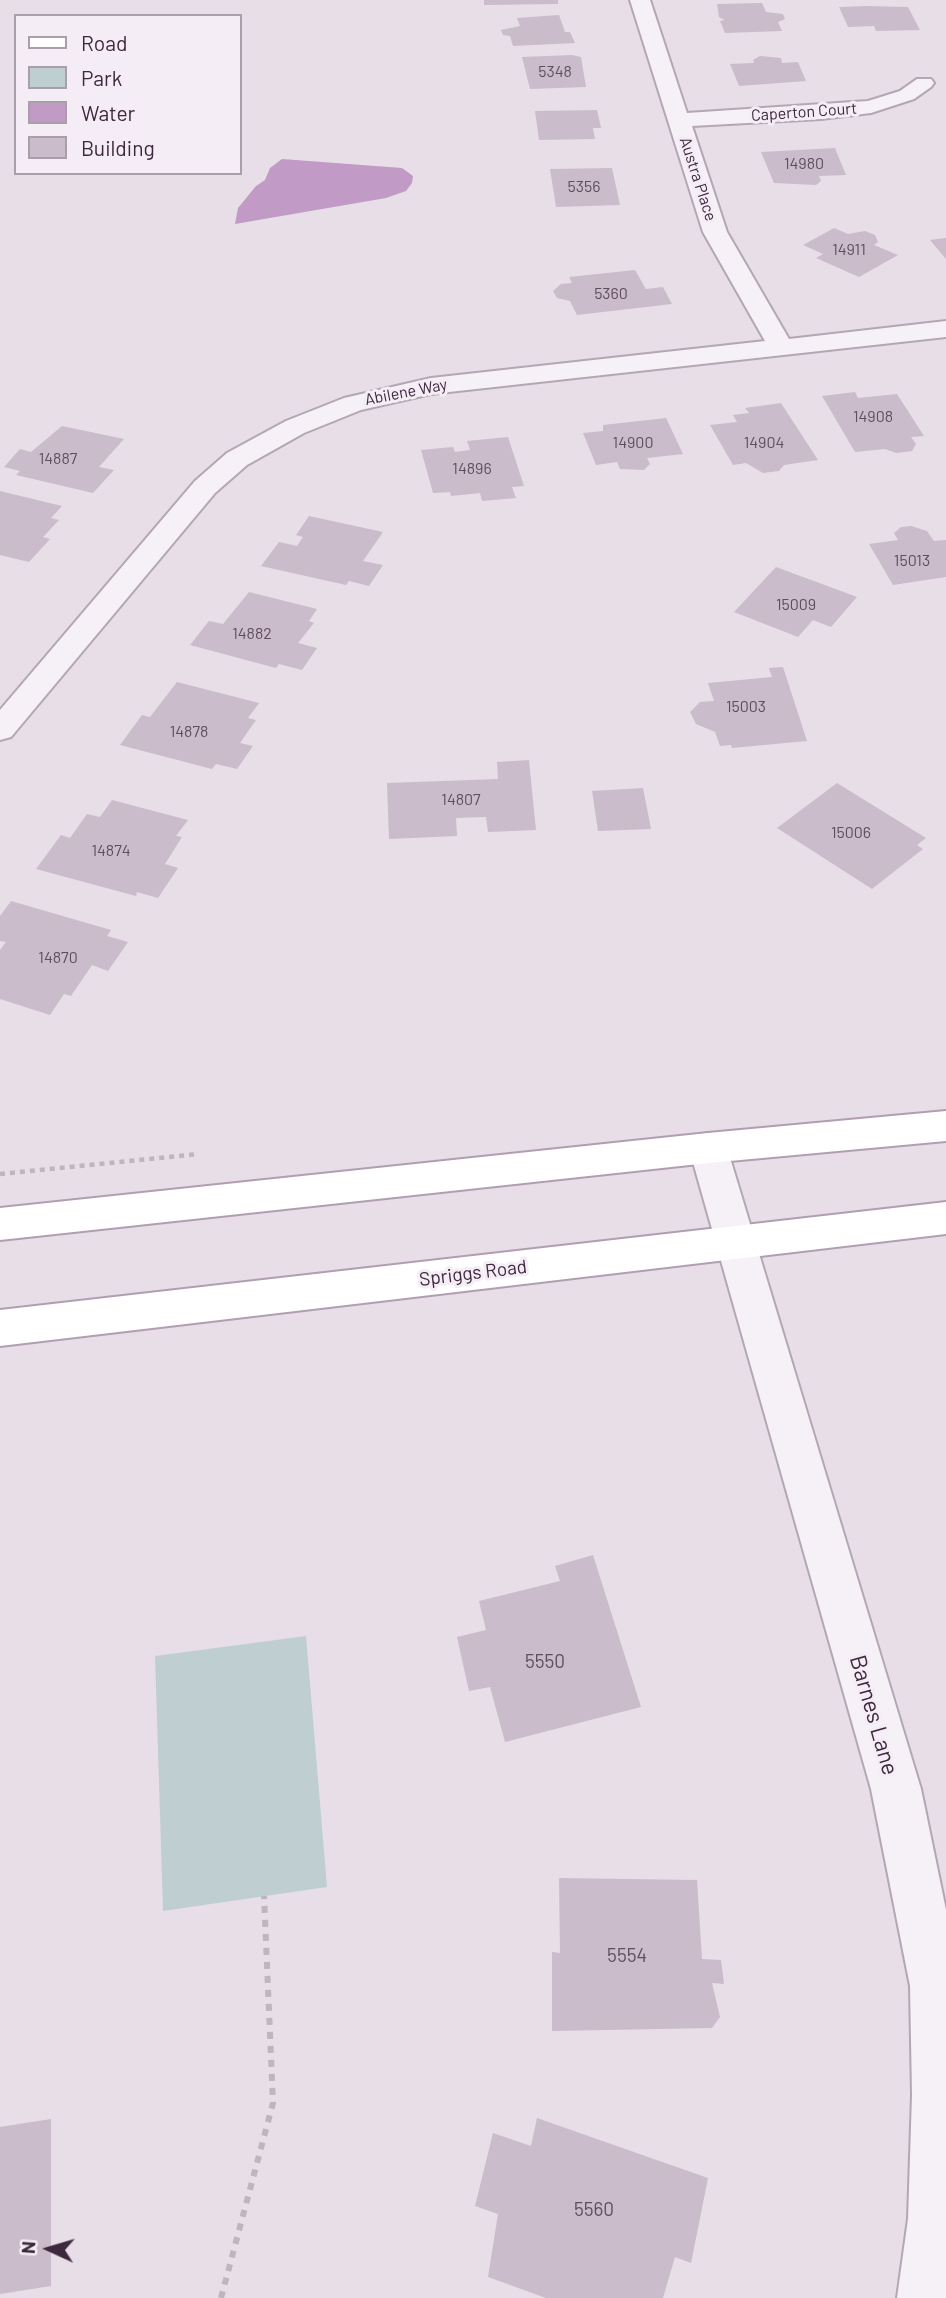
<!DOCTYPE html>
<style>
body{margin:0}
#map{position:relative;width:946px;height:2298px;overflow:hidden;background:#e7dee7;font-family:Barlow,sans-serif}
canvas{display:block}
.legend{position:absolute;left:14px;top:14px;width:228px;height:161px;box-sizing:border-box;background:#f5edf5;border:2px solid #ab9eab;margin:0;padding:9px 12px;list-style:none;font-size:21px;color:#3d283d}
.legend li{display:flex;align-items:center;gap:14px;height:35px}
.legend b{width:35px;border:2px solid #ab9eab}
.north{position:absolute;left:14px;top:2214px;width:70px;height:70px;-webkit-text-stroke:5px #f5edf5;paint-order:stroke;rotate:274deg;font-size:19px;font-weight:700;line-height:28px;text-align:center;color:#3d283d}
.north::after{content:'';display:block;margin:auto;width:24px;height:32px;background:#3d283d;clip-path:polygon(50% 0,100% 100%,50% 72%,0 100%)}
</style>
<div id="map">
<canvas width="946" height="2298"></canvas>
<ul class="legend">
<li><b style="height:9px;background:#fff"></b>Road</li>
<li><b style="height:19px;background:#bfcfd1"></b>Park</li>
<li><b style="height:19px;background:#c19ac6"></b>Water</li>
<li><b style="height:19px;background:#cabcca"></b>Building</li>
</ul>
<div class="north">N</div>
</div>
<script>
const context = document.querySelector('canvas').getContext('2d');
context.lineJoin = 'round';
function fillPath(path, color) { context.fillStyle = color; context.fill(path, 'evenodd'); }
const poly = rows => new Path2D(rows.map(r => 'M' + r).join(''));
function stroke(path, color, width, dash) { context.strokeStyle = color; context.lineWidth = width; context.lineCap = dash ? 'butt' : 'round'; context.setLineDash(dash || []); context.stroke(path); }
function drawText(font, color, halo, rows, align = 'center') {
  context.font = font + ' Barlow,sans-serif'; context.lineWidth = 6; context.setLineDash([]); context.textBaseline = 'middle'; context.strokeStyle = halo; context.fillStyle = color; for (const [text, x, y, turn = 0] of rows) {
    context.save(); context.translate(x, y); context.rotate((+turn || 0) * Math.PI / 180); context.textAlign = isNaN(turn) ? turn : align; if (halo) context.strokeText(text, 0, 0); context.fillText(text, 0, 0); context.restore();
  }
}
const green = poly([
 [306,1636,327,1887,163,1911,155,1656]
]);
const water = poly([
 [282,159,402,168,413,176,412,183,406,191,386,198,235,224,238,208,256,186,265,180,270,168]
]);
const building = poly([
 [484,0,558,0,558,4,484,5],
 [762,3,766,12,783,14,785,19,778,22,782,31,725,33,720,21,725,20,719,17,717,4],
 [867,6,908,7,920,30,876,31,874,26,848,27,839,7],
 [559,15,565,32,570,32,575,43,513,46,510,36,503,35,501,30,520,26,517,18],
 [572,55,581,57,586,87,530,89,522,57],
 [760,56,781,58,782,63,798,62,806,81,739,86,730,64,754,63,753,60],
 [597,110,601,128,593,128,595,139,539,140,535,111],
 [835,148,846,175,819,176,821,181,816,185,774,183,761,152],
 [612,168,620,205,556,207,550,169],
 [834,228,848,234,865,231,875,235,878,242,874,245,898,255,859,277,816,258,823,254,803,245],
 [946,238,946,259,930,240],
 [635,270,646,289,663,287,672,304,577,315,570,301,557,298,553,291,561,284,572,283,569,277],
 [855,392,858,398,897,394,924,436,911,437,916,444,912,451,896,453,885,449,855,452,822,396],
 [781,403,818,460,784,465,779,471,763,473,746,463,733,465,710,425,737,422,733,415,749,413,745,408],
 [666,418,683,454,647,458,650,464,644,470,620,469,617,462,596,465,583,433,603,431,603,425],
 [62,426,124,439,99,467,114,470,93,493,16,475,20,471,4,467,20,449,31,452],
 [508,437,524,486,512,487,516,498,482,501,480,493,451,496,450,492,433,493,421,450,453,447,455,452,470,450,467,441],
 [0,491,62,506,51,518,59,520,43,537,50,539,29,562,0,555],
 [309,516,383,532,363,561,383,565,369,586,349,581,346,585,261,566,279,542,297,546,303,537,296,535],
 [911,526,927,531,934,541,946,540,946,577,893,585,869,544,898,540,894,533,901,527],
 [776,567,857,597,831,627,813,620,798,637,734,612],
 [249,592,317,609,309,621,314,623,298,643,317,648,302,670,279,664,276,668,190,645,209,621,223,624],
 [783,667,807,741,732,748,731,745,720,746,715,732,696,724,690,712,700,702,714,701,708,683,772,677,769,668],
 [177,682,259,703,248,718,256,720,240,743,253,746,237,769,216,764,212,769,120,745,142,715,150,717],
 [529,760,536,830,488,832,486,817,456,818,457,836,389,839,387,783,498,779,497,762],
 [837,783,926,838,917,845,923,849,872,889,777,828],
 [643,788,651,829,598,831,592,791],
 [112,800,188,820,176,836,182,837,165,864,178,868,158,898,137,892,136,896,36,869,61,835,70,838,87,814,100,817],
 [11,901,111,930,107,936,128,942,108,971,92,965,71,996,64,994,50,1015,0,999,0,950,6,942,0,941,0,916],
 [593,1555,641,1707,505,1742,490,1687,469,1691,457,1637,486,1630,479,1601,560,1581,555,1566],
 [559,1878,697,1880,702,1959,721,1960,724,1984,712,1983,720,2017,712,2028,552,2031,552,1952,560,1953],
 [537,2118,708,2178,691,2263,675,2257,663,2298,546,2298,488,2277,498,2214,475,2206,493,2133,531,2146],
 [51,2119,51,2286,0,2294,0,2127]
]);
const pathFar1 = poly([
 [0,1174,199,1154]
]);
const path = poly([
 [221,2298,273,2103,264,1896]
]);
const minor = poly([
 [630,0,650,0,687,113,868,101,900,91,917,79,931,79,934,83,931,87,914,99,871,113,821,119,692,126,727,232,789,339,946,321,946,337,431,394,361,410,304,433,247,465,215,493,11,737,0,740,0,710,195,481,227,453,286,421,344,398,431,378,765,341,703,232,630,0],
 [708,1133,722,1137,727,1148,921,1789,946,1910,946,2298,897,2298,908,2219,912,2095,910,1986,871,1789,689,1148,694,1137,708,1133]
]);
const major = poly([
 [946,1111,946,1141,708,1163,0,1240,0,1208,708,1133,946,1111],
 [946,1202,946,1234,0,1346,0,1310,946,1202]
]);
const numberNames = [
 ["5348",555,72],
 ["14980",804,164],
 ["5356",584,187],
 ["14911",849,250],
 ["5360",611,294],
 ["14908",873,417],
 ["14900",633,443],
 ["14904",764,443],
 ["14887",58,459],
 ["14896",472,469],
 ["15013",912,561],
 ["15009",796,605],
 ["14882",252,634],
 ["15003",746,707],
 ["14878",189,732],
 ["14807",461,800],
 ["15006",851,833],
 ["14874",111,851],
 ["14870",58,958]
];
const farStreetnames = [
 ["Caperton Court",804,112,-4],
 ["Austra Place",698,179,72],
 ["Abilene Way",406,392,-11]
];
const streetNames = [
 ["Spriggs Road",473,1273,-7]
];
const nearNumbernames = [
 ["5550",545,1662],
 ["5554",627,1956],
 ["5560",594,2210]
];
const nearStreetnames = [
 ["Barnes Lane",874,1715,74]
];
fillPath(green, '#bfcfd1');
fillPath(water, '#c19ac6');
fillPath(building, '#cabcca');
stroke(minor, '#b4a7b4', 4);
stroke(major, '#b29eb2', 4);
stroke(pathFar1, '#beb5be', 4.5, [5, 5]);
stroke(path, '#beb5be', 6, [7, 7]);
fillPath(minor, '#f6f1f6');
fillPath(major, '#fff');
drawText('16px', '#604d60', null, numberNames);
drawText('16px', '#3d283d', '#f5edf5', farStreetnames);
drawText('19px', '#3d283d', '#f5edf5', streetNames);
drawText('19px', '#604d60', null, nearNumbernames);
drawText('23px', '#3d283d', '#f5edf5', nearStreetnames);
</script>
